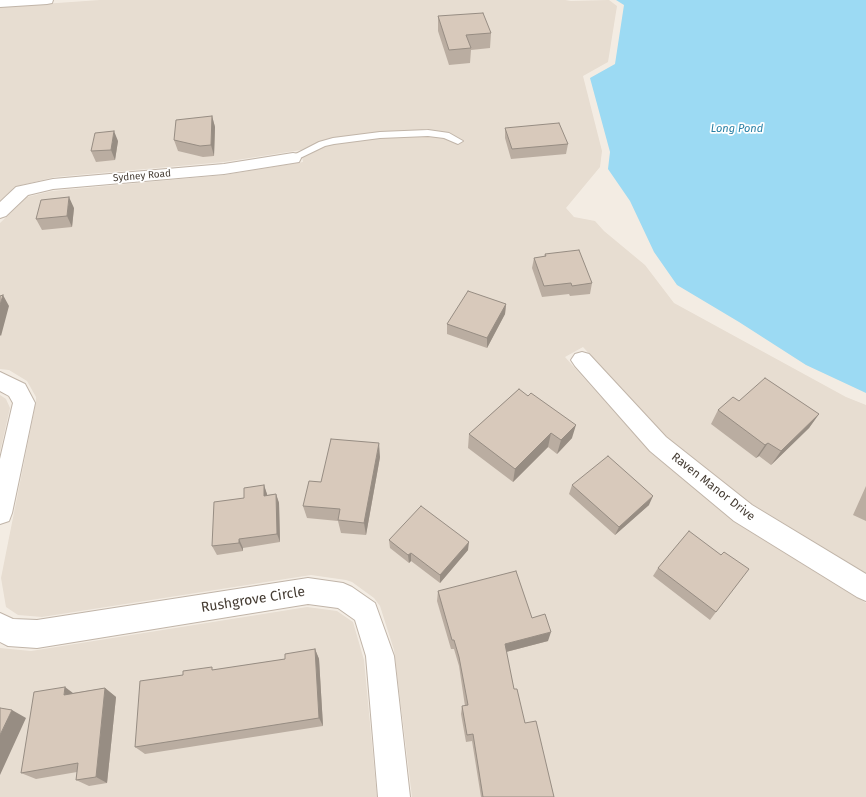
<!DOCTYPE html>
<style>
body{margin:0}
canvas{display:block;background:#f3ece3}
</style>
<canvas width="866" height="797"></canvas>
<script>
const context = document.querySelector('canvas').getContext('2d');
context.lineJoin = 'round';
function fillPath(path, color) { context.fillStyle = color; context.fill(path, 'evenodd'); }
const poly = rows => new Path2D(rows.map(r => 'M' + r).join(''));
function stroke(path, color, width, dash) { context.strokeStyle = color; context.lineWidth = width; context.lineCap = dash ? 'butt' : 'round'; context.setLineDash(dash || []); context.stroke(path); }
function drawText(font, color, halo, rows, align = 'center') {
  context.font = font + ' "Fira Sans",sans-serif'; context.lineWidth = 3.5; context.setLineDash([]); context.textBaseline = 'middle'; context.strokeStyle = halo; context.fillStyle = color; for (const [text, x, y, turn = 0] of rows) {
    context.save(); context.translate(x, y); context.rotate((+turn || 0) * Math.PI / 180); context.textAlign = isNaN(turn) ? turn : align; if (halo) context.strokeText(text, 0, 0); context.fillText(text, 0, 0); context.restore();
  }
}
const residential = poly([
 [100,0,565,0,571,1,609,0,617,6,608,62,583,76,602,151,600,167,566,208,574,217,595,221,604,231,645,265,674,303,846,397,866,405,866,574,749,503,666,437,583,347,565,357,650,452,738,524,866,603,866,797,412,797,394,650,380,606,374,598,352,582,346,580,311,575,42,617,18,615,6,607,1,578,36,402,36,397,27,381,9,370,0,369,0,223,27,197,52,191,224,175,303,162,301,150,224,162,55,177,22,185,15,189,0,202,0,7],
 [0,395,6,399,10,408,0,452],
 [307,607,337,611,353,622,364,660,377,797,0,797,0,648,31,651]
]);
const water = poly([
 [616,0,866,0,866,393,806,365,739,322,677,285,654,252,630,201,608,169,610,152,590,78,615,64,624,5]
]);
const service = poly([
 [428,130,449,133,463,141,458,144,444,138,428,136,380,138,334,144,325,146,296,160,293,161,288,158,319,142,333,138,380,132,428,130]
]);
const minor = poly([
 [0,0,53,0,52,3,47,4,0,7,0,0],
 [293,153,299,154,301,158,299,162,224,174,53,189,28,195,6,216,0,218,0,202,16,187,53,179,224,164,293,153],
 [582,352,589,354,666,437,752,505,866,574,866,601,857,597,734,521,650,451,575,366,571,360,575,354,582,352],
 [0,372,25,384,35,403,12,513,9,521,0,524,0,459,13,403,9,396,0,391,0,372],
 [308,578,343,583,352,587,375,603,394,656,410,797,378,797,366,656,355,620,338,608,308,604,37,648,8,646,0,642,0,613,13,619,37,620,308,578]
]);
const wall = poly([
 [438,16,491,33,490,48,471,50,470,63,449,65,438,31],
 [212,116,215,127,214,156,203,157,178,151,174,140],
 [505,128,568,144,566,154,511,159,505,138],
 [118,141,115,160,96,162,91,151],
 [74,208,72,227,42,230,36,219],
 [545,254,592,283,590,294,570,296,569,294,542,297,532,268,534,258,544,257],
 [506,304,505,314,487,348,447,334,447,324],
 [519,389,572,438,557,454,548,447,513,482,468,448,469,434],
 [739,401,819,414,809,428,771,465,759,456,756,458,711,424,718,410],
 [380,457,366,535,341,533,338,521,307,518,303,506,321,482],
 [264,485,267,495,276,494,279,503,280,542,243,548,243,551,217,555,212,546,244,498],
 [572,485,649,505,615,535,569,494],
 [866,486,866,521,853,515],
 [389,540,468,550,440,583,411,561,409,563,390,548],
 [721,555,716,612,710,620,653,576,658,568],
 [438,591,532,618,548,641,506,652,514,689,525,723,554,797,481,797,472,741,466,742,461,714,462,706,465,706,459,666,454,649,451,649,437,601],
 [315,649,319,659,323,726,145,754,135,747,214,670,285,659],
 [105,688,116,697,107,783,89,786,76,780,77,772,36,779,21,773,73,693]
]);
const shadedWall = poly([
 [212,116,215,127,214,156,211,145],
 [114,131,118,141,115,160,111,150],
 [69,197,74,208,72,227,67,216],
 [3,295,9,306,1,336,0,335,0,305],
 [506,304,505,314,487,348,487,338],
 [819,414,809,428,771,465,781,451],
 [576,425,572,438,557,454,561,440],
 [551,433,548,447,513,482,515,469],
 [379,443,380,457,366,535,364,523],
 [768,443,759,456,756,458,765,445],
 [264,485,267,494,268,504,264,496],
 [276,494,279,503,280,542,277,534],
 [653,496,649,505,615,535,619,527],
 [239,539,243,548,243,551,239,543],
 [469,542,468,550,440,583,440,575],
 [411,553,411,561,409,563,408,555],
 [551,632,548,641,502,653,505,644],
 [315,649,319,659,323,726,319,718],
 [65,687,77,696,64,695],
 [105,688,116,697,107,783,96,777],
 [12,710,26,718,0,775,0,735]
]);
const building = poly([
 [483,13,491,33,466,35,471,48,449,50,438,16,483,13],
 [212,116,211,145,200,146,174,140,176,120,212,116],
 [559,123,568,144,512,149,505,128,559,123],
 [114,131,111,150,91,151,95,133,114,131],
 [69,197,67,216,36,219,41,200,69,197],
 [579,250,592,283,572,286,571,283,544,286,534,258,546,256,545,254,579,250],
 [468,291,506,304,487,338,447,324,468,291],
 [3,295,0,305,0,296,3,295],
 [765,378,819,414,781,451,768,443,765,445,718,410,733,397,739,401,765,378],
 [519,389,528,396,531,393,576,425,561,440,551,433,515,469,469,434,519,389],
 [331,439,379,443,364,523,338,520,340,509,303,506,309,481,321,482,331,439],
 [608,456,653,496,619,527,572,485,608,456],
 [264,485,264,496,276,494,277,534,239,539,239,543,212,546,214,502,244,498,244,488,264,485],
 [421,506,469,542,440,575,411,553,408,555,389,540,421,506],
 [689,531,721,555,724,552,749,569,716,612,658,568,689,531],
 [516,571,532,618,545,614,551,632,505,644,514,689,517,689,525,723,536,721,554,797,483,797,473,734,467,735,462,706,468,705,459,657,454,640,452,640,438,591,516,571],
 [315,649,319,718,135,747,140,681,183,675,183,671,212,667,212,670,285,659,285,654,315,649],
 [65,687,64,695,105,688,96,777,76,780,78,763,21,773,34,692,65,687],
 [0,708,12,710,0,735,0,708]
]);
const farStreetnames = [
 ["Sydney Road",142,176,-5]
];
const farWaternames = [
 ["Long Pond",737,129]
];
const streetNames = [
 ["Raven Manor Drive",713,487,38]
];
const nearStreetnames = [
 ["Rushgrove Circle",253,600,-9]
];
fillPath(residential, '#e7ddd1');
fillPath(water, '#9cdaf3');
stroke(service, '#c1b5a9', 2);
stroke(minor, '#c1b5a9', 2);
fillPath(service, '#fff');
fillPath(minor, '#fff');
fillPath(wall, '#baada1');
fillPath(shadedWall, '#978d83');
fillPath(building, '#d8c9bb');
stroke(building, '#978d83', 1);
drawText('10px', '#453c33', '#fff', farStreetnames);
drawText('italic 11px', '#277fa4', '#fff', farWaternames);
drawText('12px', '#453c33', '#fff', streetNames);
drawText('14px', '#453c33', '#fff', nearStreetnames);
</script>
